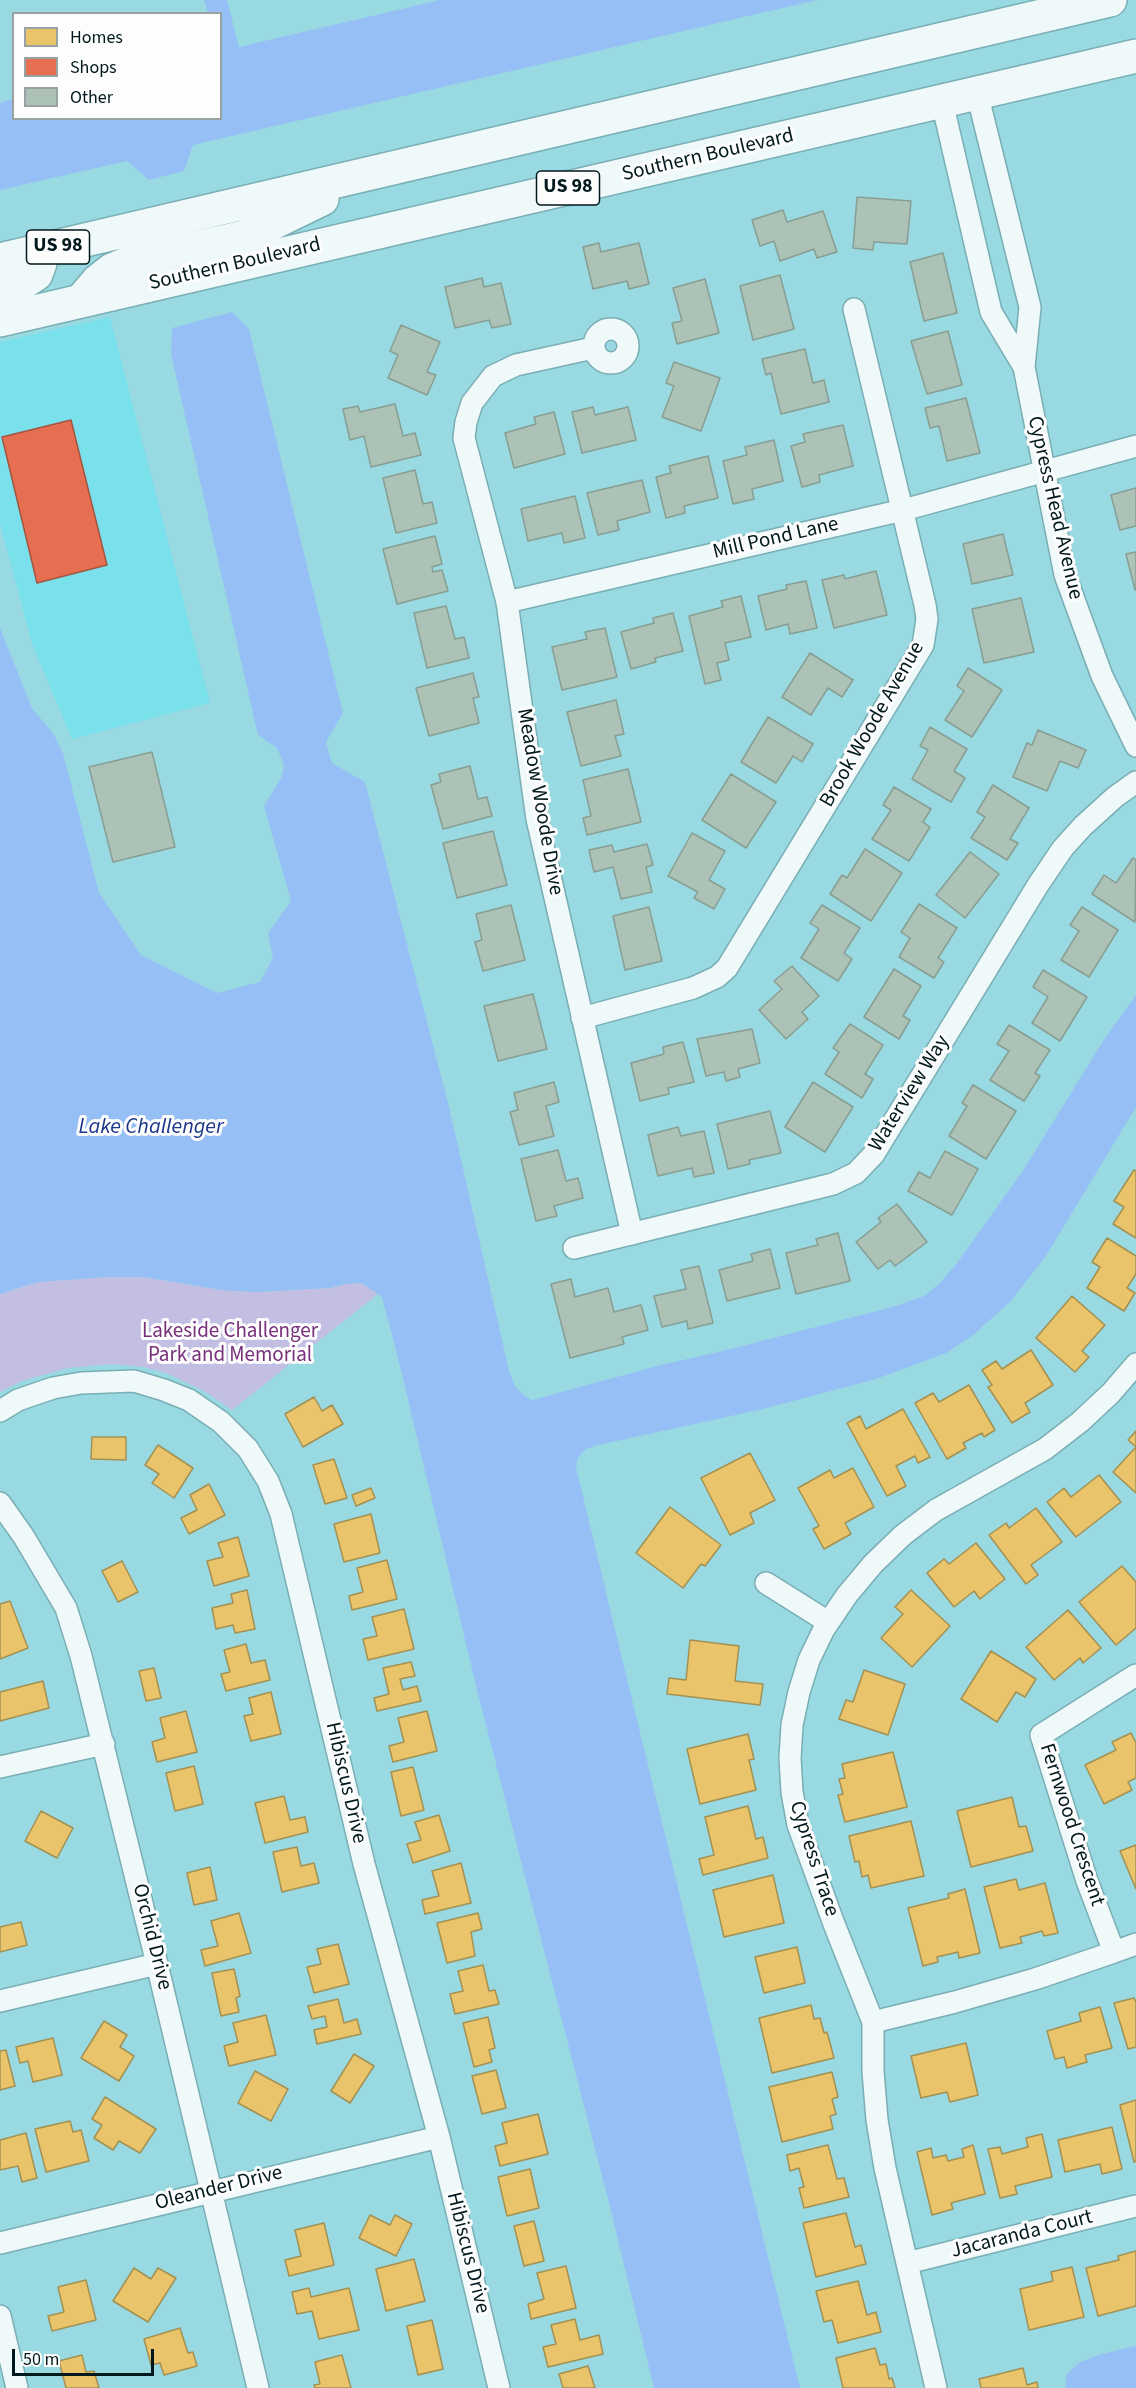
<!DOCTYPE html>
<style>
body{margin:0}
#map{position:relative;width:1136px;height:2388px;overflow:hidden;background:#99d9e1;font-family:"Source Sans 3",sans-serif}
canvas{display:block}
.legend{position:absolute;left:12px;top:12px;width:210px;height:108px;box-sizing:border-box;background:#fdfdfd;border:2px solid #98a2a3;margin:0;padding:8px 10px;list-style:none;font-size:18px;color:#01191c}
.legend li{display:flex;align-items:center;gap:12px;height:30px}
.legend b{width:30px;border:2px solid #98a2a3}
.scale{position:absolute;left:12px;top:2349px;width:142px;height:27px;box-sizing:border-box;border:3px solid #01191c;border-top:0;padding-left:8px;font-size:18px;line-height:21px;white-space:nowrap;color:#01191c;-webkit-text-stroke:4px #fdfdfd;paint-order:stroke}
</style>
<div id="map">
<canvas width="1136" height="2388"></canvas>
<ul class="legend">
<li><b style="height:16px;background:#e9c46a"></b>Homes</li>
<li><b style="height:16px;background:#e76f51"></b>Shops</li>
<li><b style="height:16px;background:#acc2b6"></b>Other</li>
</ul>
<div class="scale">50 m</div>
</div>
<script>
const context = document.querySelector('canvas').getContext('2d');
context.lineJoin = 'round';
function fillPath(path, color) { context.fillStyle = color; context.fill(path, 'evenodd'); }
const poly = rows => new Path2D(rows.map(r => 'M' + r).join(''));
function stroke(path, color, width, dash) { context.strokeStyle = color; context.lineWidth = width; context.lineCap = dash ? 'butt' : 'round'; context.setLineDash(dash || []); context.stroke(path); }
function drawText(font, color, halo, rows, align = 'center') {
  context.font = font + ' "Source Sans 3",sans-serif'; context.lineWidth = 6; context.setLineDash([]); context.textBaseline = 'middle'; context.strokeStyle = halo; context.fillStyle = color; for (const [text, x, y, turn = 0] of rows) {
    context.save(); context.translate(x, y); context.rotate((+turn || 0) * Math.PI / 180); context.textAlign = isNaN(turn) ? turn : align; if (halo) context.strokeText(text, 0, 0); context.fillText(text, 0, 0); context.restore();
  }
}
const built = poly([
 [110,317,210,703,72,739,32,644,0,523,0,342]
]);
const green = poly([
 [107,1277,144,1277,221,1290,256,1292,330,1288,346,1284,361,1283,378,1294,232,1410,204,1391,166,1373,143,1367,112,1364,68,1368,22,1381,0,1392,0,1294,38,1282]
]);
const water = poly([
 [204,0,227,0,239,47,440,0,817,0,193,145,184,171,149,180,127,161,0,190,0,103,13,99,14,118,220,118,220,14,208,13],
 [232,312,249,329,343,713,326,742,332,763,365,782,449,1107,509,1371,515,1386,522,1394,532,1400,661,1365,731,1349,896,1306,924,1296,941,1282,957,1263,1024,1169,1105,1038,1136,995,1136,1107,1046,1256,1010,1302,973,1335,946,1353,876,1379,763,1409,594,1446,586,1449,577,1459,576,1467,617,1638,800,2388,654,2388,610,2207,477,1690,400,1366,382,1297,361,1283,346,1284,330,1288,256,1292,221,1290,144,1277,107,1277,38,1282,0,1294,0,628,32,708,53,733,63,753,99,893,141,955,217,993,260,982,273,958,268,933,291,901,264,806,281,778,284,765,277,748,258,735,171,354,172,328],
 [1136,2346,1136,2388,1065,2388,1067,2374,1079,2363,1098,2355]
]);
const homes = poly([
 [1134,1170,1136,1171,1136,1238,1113,1224,1124,1207,1114,1201,1134,1170],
 [1107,1238,1136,1256,1136,1274,1127,1288,1135,1293,1124,1311,1087,1288,1100,1267,1092,1262,1107,1238],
 [1072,1296,1105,1325,1082,1351,1089,1357,1075,1372,1036,1338,1072,1296],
 [1031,1350,1053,1385,1025,1403,1030,1412,1012,1423,988,1387,992,1385,982,1370,996,1361,1002,1369,1031,1350],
 [969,1385,995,1430,984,1437,982,1433,963,1443,966,1448,947,1459,915,1403,933,1393,939,1402,969,1385],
 [314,1397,322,1411,332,1405,343,1424,303,1447,285,1414,314,1397],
 [903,1409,930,1457,918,1463,915,1456,896,1466,906,1486,887,1496,847,1423,860,1416,866,1429,903,1409],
 [1136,1431,1136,1447,1128,1440,1136,1431],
 [92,1437,126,1437,126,1460,91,1459,92,1437],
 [158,1445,193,1468,174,1498,152,1483,159,1474,145,1465,158,1445],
 [1136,1447,1136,1493,1113,1472,1136,1447],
 [750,1453,775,1500,750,1513,754,1523,730,1535,701,1478,750,1453],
 [334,1459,347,1498,325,1504,313,1465,334,1459],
 [853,1468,874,1507,845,1523,851,1534,824,1549,813,1529,819,1526,798,1488,830,1470,834,1478,853,1468],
 [1099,1475,1121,1502,1076,1537,1047,1502,1064,1488,1071,1497,1099,1475],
 [209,1484,225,1515,189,1534,181,1518,197,1510,190,1495,209,1484],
 [371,1488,375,1498,356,1506,352,1495,371,1488],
 [670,1507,721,1545,705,1566,701,1564,683,1588,636,1553,670,1507],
 [1036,1508,1062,1542,1031,1565,1038,1575,1026,1584,989,1535,1006,1523,1009,1528,1036,1508],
 [371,1514,380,1553,344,1562,334,1524,371,1514],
 [238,1537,249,1576,214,1586,207,1561,223,1557,218,1543,238,1537],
 [976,1543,1005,1579,980,1599,974,1591,954,1607,927,1573,944,1559,949,1564,976,1543],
 [387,1560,397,1599,352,1610,349,1596,363,1592,357,1568,387,1560],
 [122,1561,138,1592,118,1602,102,1571,122,1561],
 [1122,1566,1136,1582,1136,1628,1116,1645,1079,1602,1122,1566],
 [247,1590,255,1629,235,1633,233,1625,216,1629,212,1608,233,1603,231,1594,247,1590],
 [911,1590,950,1626,912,1667,881,1638,903,1614,895,1607,911,1590],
 [10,1601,28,1648,0,1659,0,1604,10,1601],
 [404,1609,414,1649,368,1660,363,1639,377,1636,372,1617,404,1609],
 [1068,1610,1101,1648,1083,1663,1080,1658,1054,1680,1026,1647,1068,1610],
 [690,1640,739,1646,735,1681,763,1684,760,1705,667,1694,669,1678,686,1680,690,1640],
 [246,1644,251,1663,265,1660,270,1680,226,1691,221,1674,230,1672,224,1650,246,1644],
 [991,1651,1036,1679,1025,1697,1016,1692,997,1722,961,1699,991,1651],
 [411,1662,415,1676,400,1679,403,1690,417,1686,421,1701,377,1711,374,1698,389,1694,383,1668,411,1662],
 [154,1668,161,1698,146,1701,139,1671,154,1668],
 [864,1670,905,1684,888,1735,839,1719,846,1700,853,1702,864,1670],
 [43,1681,49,1708,0,1721,0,1692,43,1681],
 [271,1692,281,1734,251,1741,244,1716,253,1714,249,1698,271,1692],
 [186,1711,197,1752,157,1762,152,1742,165,1738,160,1718,186,1711],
 [427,1711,437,1751,393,1762,389,1746,404,1742,398,1718,427,1711],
 [1131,1733,1136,1743,1136,1778,1128,1782,1132,1790,1104,1804,1085,1765,1116,1750,1112,1742,1131,1733],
 [748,1734,754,1759,749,1760,756,1790,700,1804,687,1749,748,1734],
 [893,1752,907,1807,845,1822,838,1795,843,1794,839,1779,845,1778,842,1764,893,1752],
 [194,1766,203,1804,175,1811,166,1773,194,1766],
 [413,1767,424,1810,401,1816,391,1772,413,1767],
 [284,1796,290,1820,305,1817,308,1832,265,1843,255,1803,284,1796],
 [1012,1797,1019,1827,1026,1826,1033,1851,971,1867,957,1811,1012,1797],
 [748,1806,756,1839,763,1837,768,1858,703,1875,699,1859,714,1855,705,1817,748,1806],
 [41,1811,73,1828,57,1858,25,1841,41,1811],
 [439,1815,450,1851,413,1863,407,1844,421,1840,415,1822,439,1815],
 [911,1821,924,1876,871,1888,868,1875,862,1877,859,1861,855,1862,849,1836,911,1821],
 [1136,1845,1136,1889,1120,1851,1136,1845],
 [297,1847,301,1866,314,1863,319,1883,282,1892,273,1852,297,1847],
 [461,1863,471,1903,425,1914,422,1900,439,1896,432,1871,461,1863],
 [210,1867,217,1900,194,1905,187,1873,210,1867],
 [773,1875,784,1923,724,1937,713,1890,773,1875],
 [1016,1879,1019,1890,1045,1883,1058,1933,1044,1936,1042,1931,1020,1937,1022,1943,1000,1948,984,1887,1016,1879],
 [965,1889,980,1953,959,1958,958,1952,937,1957,938,1962,923,1966,908,1908,949,1898,948,1894,965,1889],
 [239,1913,251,1953,205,1966,201,1950,218,1946,211,1921,239,1913],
 [478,1913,482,1929,471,1932,475,1956,447,1963,437,1923,478,1913],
 [21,1922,27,1945,0,1952,0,1927,21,1922],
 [338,1944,349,1984,314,1993,307,1967,321,1964,317,1949,338,1944],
 [797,1947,805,1983,764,1993,755,1957,797,1947],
 [483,1965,489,1991,495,1990,499,2004,455,2014,450,1994,463,1991,458,1971,483,1965],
 [234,1969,240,1996,236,1998,239,2012,221,2016,212,1973,234,1969],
 [1134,1998,1136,2002,1136,2047,1128,2049,1114,2003,1134,1998],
 [338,1999,344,2023,357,2019,361,2034,317,2044,314,2030,327,2027,325,2016,312,2019,308,2006,338,1999],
 [811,2005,814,2019,820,2018,824,2033,827,2032,834,2058,772,2073,759,2018,811,2005],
 [1100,2007,1112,2048,1085,2055,1087,2062,1067,2068,1064,2057,1055,2059,1047,2031,1081,2021,1079,2013,1100,2007],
 [266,2015,276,2055,229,2066,224,2046,238,2042,233,2023,266,2015],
 [488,2017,495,2048,489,2050,492,2062,474,2067,463,2023,488,2017],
 [104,2021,127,2035,120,2047,134,2056,119,2081,81,2058,104,2021],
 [53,2038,62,2075,33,2082,28,2061,20,2063,16,2047,53,2038],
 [966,2043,978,2095,950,2102,947,2092,921,2098,911,2056,966,2043],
 [6,2050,15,2086,0,2090,0,2051,6,2050],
 [354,2054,374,2066,350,2103,331,2091,354,2054],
 [496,2070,506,2108,482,2114,472,2076,496,2070],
 [255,2071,288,2089,271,2121,238,2103,255,2071],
 [832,2072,838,2097,832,2099,836,2114,830,2116,833,2129,782,2142,769,2087,832,2072],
 [105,2097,156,2129,140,2153,119,2141,113,2150,94,2138,102,2125,92,2119,105,2097],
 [1136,2100,1136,2161,1134,2162,1120,2105,1136,2100],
 [538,2114,548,2154,500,2166,495,2146,507,2143,502,2123,538,2114],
 [70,2121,73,2132,81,2130,89,2161,46,2172,35,2129,70,2121],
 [1112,2127,1122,2169,1102,2174,1100,2164,1065,2172,1058,2140,1112,2127],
 [26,2133,37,2178,22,2182,18,2166,0,2170,0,2140,26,2133],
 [1042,2134,1052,2177,1015,2186,1017,2194,1000,2198,988,2149,1000,2147,1002,2154,1028,2147,1026,2138,1042,2134],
 [828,2145,837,2179,844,2178,849,2197,804,2208,799,2188,804,2187,799,2168,790,2171,787,2155,828,2145],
 [973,2145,985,2194,951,2203,953,2209,932,2215,917,2152,931,2148,933,2158,946,2155,948,2161,964,2157,962,2149,973,2145],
 [530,2169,539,2208,507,2216,498,2177,530,2169],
 [846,2213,855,2247,861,2245,866,2264,816,2277,803,2223,846,2213],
 [370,2215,390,2225,395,2215,412,2224,396,2256,359,2238,370,2215],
 [534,2221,544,2261,524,2266,514,2226,534,2221],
 [324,2223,334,2265,289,2276,285,2260,301,2256,295,2230,324,2223],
 [1136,2251,1136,2306,1098,2316,1086,2268,1119,2260,1118,2256,1136,2251],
 [414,2259,425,2301,386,2311,376,2269,414,2259],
 [566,2266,576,2308,531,2319,528,2304,544,2299,537,2273,566,2266],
 [1072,2267,1084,2317,1029,2330,1020,2289,1053,2281,1051,2272,1072,2267],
 [134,2268,151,2279,158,2268,176,2278,148,2322,113,2301,134,2268],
 [86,2280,96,2320,52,2331,48,2316,64,2312,58,2287,86,2280],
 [858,2281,867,2315,876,2312,881,2332,838,2343,832,2320,824,2322,816,2291,858,2281],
 [309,2288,311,2297,349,2288,359,2330,319,2339,312,2311,297,2314,292,2292,309,2288],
 [575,2319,580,2340,599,2335,603,2354,548,2367,543,2347,556,2344,551,2325,575,2319],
 [432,2320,443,2369,418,2375,407,2326,432,2320],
 [180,2328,188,2353,193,2352,197,2366,164,2375,160,2363,151,2365,144,2339,180,2328],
 [875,2348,880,2365,886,2364,889,2379,892,2378,895,2388,843,2388,836,2358,875,2348],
 [82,2355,86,2372,94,2371,99,2388,66,2388,59,2361,82,2355],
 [342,2355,351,2388,315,2388,314,2385,320,2384,315,2362,342,2355],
 [588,2366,595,2388,563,2388,559,2374,588,2366],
 [1023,2368,1027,2385,1037,2382,1038,2388,981,2388,979,2379,1023,2368]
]);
const shops = poly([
 [71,420,107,565,37,583,2,437,71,420]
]);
const building = poly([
 [857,197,911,201,907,244,874,242,873,250,853,248,857,197],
 [783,210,787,222,823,211,837,252,817,258,814,249,780,261,774,241,760,246,752,220,783,210],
 [599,243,601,252,639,243,649,284,629,289,627,281,593,289,583,247,599,243],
 [943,253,957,313,924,321,910,262,943,253],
 [780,275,794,329,753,340,740,286,780,275],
 [482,278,484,287,501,283,511,324,492,328,489,320,455,328,445,287,482,278],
 [705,279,719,333,677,344,672,323,682,321,673,288,705,279],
 [401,325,440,342,427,372,436,375,427,395,388,378,398,355,390,351,401,325],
 [948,331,962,385,927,394,911,341,948,331],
 [805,349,813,383,824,380,829,402,781,414,771,373,766,375,762,359,805,349],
 [674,362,720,378,701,431,662,417,674,386,666,383,674,362],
 [966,398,980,453,947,461,939,426,930,428,925,408,966,398],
 [395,404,403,436,415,433,421,455,371,467,364,436,350,440,343,409,358,406,360,412,395,404],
 [593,407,595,415,628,407,636,440,582,453,572,412,593,407],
 [554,412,565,454,514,468,505,433,536,424,534,417,554,412],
 [843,425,853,466,819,475,820,482,802,487,791,446,805,442,803,434,843,425],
 [774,440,783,481,752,489,754,499,733,504,723,461,747,455,745,447,774,440],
 [708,456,718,498,684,506,685,513,666,518,656,477,671,473,669,466,708,456],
 [415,470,423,504,432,502,437,523,396,533,383,478,415,470],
 [642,480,650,512,617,521,619,530,598,535,587,493,642,480],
 [1136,488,1136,526,1120,530,1111,495,1136,488],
 [575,496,585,538,564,543,562,533,528,541,521,509,575,496],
 [1003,534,1013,575,972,584,963,544,1003,534],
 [435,536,442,564,432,567,433,572,442,570,448,591,397,604,383,549,435,536],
 [1136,552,1136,590,1135,590,1126,554,1136,552],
 [876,571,887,615,834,628,822,580,844,575,845,579,876,571],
 [806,581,817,628,790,634,788,624,766,630,758,596,787,589,786,585,806,581],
 [741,596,751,637,725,643,729,660,717,663,721,680,705,684,689,616,723,607,721,601,741,596],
 [1021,598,1034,652,984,663,972,609,1021,598],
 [446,606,455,639,464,637,469,658,427,668,414,613,446,606],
 [673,613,683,651,655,658,656,662,631,669,621,632,654,623,653,618,673,613],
 [605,628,617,677,562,690,552,647,587,639,585,632,605,628],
 [810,653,853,680,842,697,828,688,811,715,782,697,810,653],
 [968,668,1002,690,972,737,945,720,964,691,957,686,968,668],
 [473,673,479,697,473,698,479,723,429,736,416,688,473,673],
 [616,700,624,734,615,736,621,756,581,766,567,712,616,700],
 [768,717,813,744,802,762,793,756,776,783,741,762,768,717],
 [930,727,967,749,954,771,965,778,951,802,912,779,928,750,920,746,930,727],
 [1038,730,1086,750,1078,768,1060,761,1047,791,1013,777,1027,743,1032,745,1038,730],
 [152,752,175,847,113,862,89,767,152,752],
 [470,766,478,799,487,797,492,816,443,829,431,785,441,782,439,774,470,766],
 [628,769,641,822,587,835,583,818,591,816,583,780,628,769],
 [731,774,776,802,746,848,702,820,731,774],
 [993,785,1029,808,1010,839,1018,843,1007,860,971,838,985,817,977,812,993,785],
 [894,787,931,809,923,822,930,827,909,861,872,839,891,810,883,805,894,787],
 [493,831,507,885,457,898,443,843,493,831],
 [692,833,725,851,709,880,725,889,714,909,694,898,698,892,668,876,692,833],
 [647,844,653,865,646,867,652,892,621,899,613,867,594,872,589,850,612,845,614,852,647,844],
 [865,849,902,873,871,921,830,894,842,875,847,878,865,849],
 [970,852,999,874,965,918,936,895,970,852],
 [1133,858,1136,860,1135,922,1092,894,1104,875,1116,883,1133,858],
 [919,904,957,928,938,958,944,962,934,978,899,957,910,938,901,932,919,904],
 [511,905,525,960,483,971,475,942,482,940,476,914,511,905],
 [822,905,860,928,844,953,852,959,838,981,801,958,819,929,810,923,822,905],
 [649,907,662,961,625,970,613,916,649,907],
 [1082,907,1118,930,1089,977,1061,960,1079,931,1070,925,1082,907],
 [792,966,819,996,802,1012,808,1019,786,1039,759,1010,782,989,774,981,792,966],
 [894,969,921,986,903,1016,910,1020,899,1039,864,1017,894,969],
 [1043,970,1087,997,1060,1041,1032,1023,1048,997,1033,987,1043,970],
 [533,994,547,1049,498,1061,484,1006,533,994],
 [850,1024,883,1045,865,1074,873,1079,862,1098,825,1074,839,1052,833,1048,850,1024],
 [1009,1025,1050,1050,1035,1073,1040,1076,1024,1101,990,1080,1009,1051,997,1044,1009,1025],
 [752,1029,760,1063,738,1069,740,1077,726,1081,724,1072,706,1076,697,1039,752,1029],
 [683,1042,694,1082,668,1088,669,1094,640,1101,631,1063,664,1054,663,1047,683,1042],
 [554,1082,559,1102,546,1106,554,1136,519,1145,510,1112,518,1110,514,1093,554,1082],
 [813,1082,853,1107,825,1152,785,1127,813,1082],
 [973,1085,1016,1111,986,1159,949,1136,967,1106,962,1103,973,1085],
 [770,1111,781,1153,749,1160,750,1164,728,1169,717,1124,770,1111],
 [678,1127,681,1136,704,1131,714,1173,694,1177,692,1168,658,1176,648,1135,678,1127],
 [558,1150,566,1181,578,1178,583,1198,554,1206,557,1216,536,1221,521,1159,558,1150],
 [945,1151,978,1169,952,1215,908,1191,919,1172,930,1178,945,1151],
 [897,1204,927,1242,895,1266,890,1260,878,1269,856,1242,881,1222,878,1218,897,1204],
 [838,1233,850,1281,796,1294,786,1253,818,1245,816,1239,838,1233],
 [770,1249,780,1288,727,1301,719,1270,753,1261,751,1254,770,1249],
 [699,1266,713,1323,688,1329,687,1321,662,1327,654,1296,686,1289,681,1270,699,1266],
 [571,1279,575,1297,608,1288,614,1312,641,1305,648,1330,622,1337,624,1344,570,1358,551,1284,571,1279]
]);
const minor = poly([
 [977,93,1030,307,1024,367,1065,575,1102,676,1136,746],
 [942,102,991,312,1024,367],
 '594 346a17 17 0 1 1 34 0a17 17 0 1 1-34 0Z',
 [593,348,516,365,493,376,472,403,466,422,464,438,507,602,537,819,632,1234],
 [507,602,903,510,1136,446],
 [582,1018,693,988,717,977,727,968,923,645,927,619,925,605,854,309],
 [574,1248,833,1184,856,1173,874,1154,1038,885,1063,848,1083,826,1115,797,1136,782],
 [0,1411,18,1400,53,1388,81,1383,134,1381,164,1390,189,1400,221,1422,248,1449,268,1481,281,1514,364,1864,439,2137,499,2388],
 [0,1503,24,1537,66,1608,81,1656,157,1964,258,2388],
 [766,1583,828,1622],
 [1136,1675,1041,1735,1087,1881,1114,1952,1136,1944],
 [0,1767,104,1744],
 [0,2001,157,1964],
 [873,2022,955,2002,1035,1979,1114,1952],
 [0,2243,439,2137],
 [907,2263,1136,2206],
 [0,2316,17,2388],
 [936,2388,885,2168,877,2120,873,2071,873,2022,834,1924,798,1825,792,1792,790,1758,792,1725,799,1692,809,1660,824,1629,847,1595,873,1564,903,1535,936,1510,1045,1449,1080,1422,1111,1393,1136,1364]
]);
const trunk = poly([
 [0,260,1110,0],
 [0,288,22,283,36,274,40,263,39,251],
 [81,301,98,281,112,270,129,263,244,237,322,199],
 [0,320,1136,56]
]);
const shields = [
 [568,188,63],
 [58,247,63]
];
const shieldNames = [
 ["US 98",568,188],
 ["US 98",58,247]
];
const streetNames = [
 ["Southern Boulevard",708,156,-13],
 ["Southern Boulevard",235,265,-13],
 ["Cypress Head Avenue",1054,508,77],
 ["Mill Pond Lane",776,539,-13],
 ["Brook Woode Avenue",873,725,-60],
 ["Meadow Woode Drive",539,802,80],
 ["Waterview Way",910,1094,-58],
 ["Hibiscus Drive",345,1783,77],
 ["Fernwood Crescent",1071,1825,72],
 ["Cypress Trace",813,1859,72],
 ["Orchid Drive",151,1937,76],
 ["Oleander Drive",219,2189,-14],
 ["Jacaranda Court",1022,2235,-14],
 ["Hibiscus Drive",467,2253,76]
];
const parkNames = [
 ["Lakeside Challenger",230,1332],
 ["Park and Memorial",230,1356]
];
const waterNames = [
 ["Lake Challenger",151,1128]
];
fillPath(built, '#7ae0ec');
fillPath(green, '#c2bfe3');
fillPath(water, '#96c0f5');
fillPath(homes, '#e9c46a');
stroke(homes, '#a39153', 1.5);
fillPath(shops, '#e76f51');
stroke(shops, '#a25541', 1.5);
fillPath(building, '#acc2b6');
stroke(building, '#889e92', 1.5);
stroke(minor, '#79aeb4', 24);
stroke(trunk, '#79aeb4', 36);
stroke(minor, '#f0f9fa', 21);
stroke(trunk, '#f0f9fa', 33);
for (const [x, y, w] of shields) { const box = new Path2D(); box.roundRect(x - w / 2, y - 17, w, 34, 4.5); context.fillStyle = '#fdfdfd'; context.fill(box); stroke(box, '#01191c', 1.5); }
drawText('bold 20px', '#01191c', null, shieldNames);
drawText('21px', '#01191c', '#fdfdfd', streetNames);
drawText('21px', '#78307b', '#fdfdfd', parkNames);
drawText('italic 22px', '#1c3789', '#fdfdfd', waterNames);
</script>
